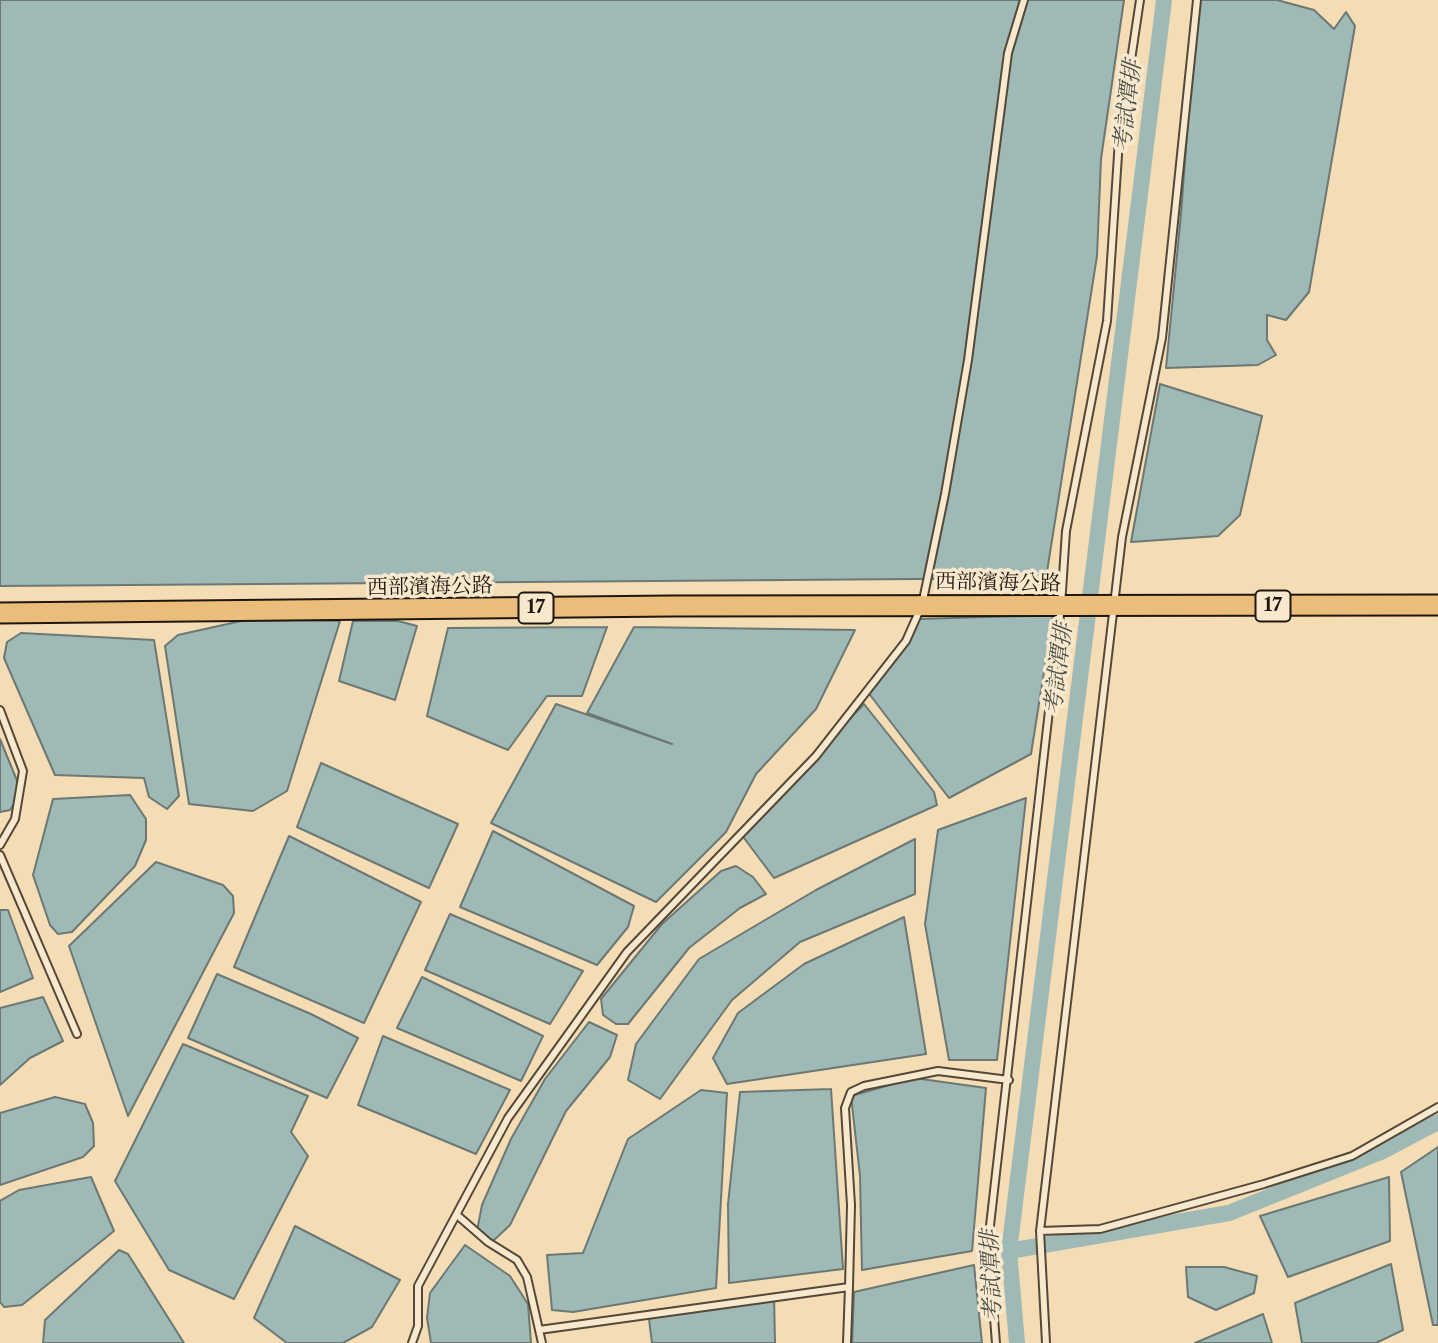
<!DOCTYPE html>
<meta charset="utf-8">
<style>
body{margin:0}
canvas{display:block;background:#f4dcb4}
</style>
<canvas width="1438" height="1343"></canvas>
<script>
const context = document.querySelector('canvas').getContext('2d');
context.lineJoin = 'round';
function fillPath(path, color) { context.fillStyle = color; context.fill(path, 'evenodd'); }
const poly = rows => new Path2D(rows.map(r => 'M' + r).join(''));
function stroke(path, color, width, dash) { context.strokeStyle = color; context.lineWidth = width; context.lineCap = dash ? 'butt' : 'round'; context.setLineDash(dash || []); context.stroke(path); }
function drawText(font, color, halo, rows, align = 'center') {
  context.font = font + ' "Libre Caslon Text","Noto Serif TC",serif'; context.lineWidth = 7; context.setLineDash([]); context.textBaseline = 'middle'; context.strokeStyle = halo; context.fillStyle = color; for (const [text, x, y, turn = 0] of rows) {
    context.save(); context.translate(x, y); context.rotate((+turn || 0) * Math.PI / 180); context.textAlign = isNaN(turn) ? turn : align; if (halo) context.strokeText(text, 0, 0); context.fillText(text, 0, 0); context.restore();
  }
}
const water = poly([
 [0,0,1124,0,1101,159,1097,256,1046,578,0,586,0,0],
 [1197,0,1277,0,1314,10,1334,29,1346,12,1355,26,1309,292,1286,320,1267,315,1267,340,1276,355,1258,365,1166,368,1181,214,1197,0],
 [1160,384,1262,416,1240,515,1218,536,1131,542,1160,384],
 [1053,615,1031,754,949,798,867,691,920,619,1053,615],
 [250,619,340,621,287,791,253,811,189,804,165,646,178,635,250,619],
 [353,621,398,621,417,626,395,700,339,681,353,621],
 [607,627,582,696,547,696,508,750,427,716,448,628,607,627],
 [634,627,855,630,816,709,756,774,726,832,656,902,491,823,556,704,672,744,587,713,634,627],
 [21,633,154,640,179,796,167,809,149,797,144,778,55,775,4,658,7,642,21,633],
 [864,704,934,792,937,805,774,878,741,834,864,704],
 [0,739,18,783,19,797,10,810,0,812,0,739],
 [321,763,458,824,429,888,297,827,321,763],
 [130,795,146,819,146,840,135,866,72,932,58,934,50,925,33,875,53,799,130,795],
 [1026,798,997,1060,949,1060,925,924,938,830,1026,798],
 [493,831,634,906,628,927,597,965,460,907,493,831],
 [289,836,421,902,364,1023,234,967,289,836],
 [915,839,915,894,800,942,732,1000,660,1099,628,1080,636,1044,699,959,816,890,915,839],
 [156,862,223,885,233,896,234,913,128,1116,69,946,156,862],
 [736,866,753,877,766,894,740,908,689,948,628,1024,616,1024,603,1015,601,999,662,924,721,871,736,866],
 [0,910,8,910,33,978,0,992,0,910],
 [450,914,583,971,550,1024,425,970,450,914],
 [904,917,926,1054,727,1084,713,1058,738,1013,804,964,904,917],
 [217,974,311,1014,358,1038,327,1098,188,1038,217,974],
 [422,977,543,1036,521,1081,397,1028,422,977],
 [43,997,63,1041,30,1058,0,1085,0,1008,43,997],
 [589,1022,617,1035,610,1057,566,1111,510,1225,492,1242,476,1236,482,1205,511,1139,545,1079,589,1022],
 [383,1036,510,1090,476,1154,358,1105,383,1036],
 [183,1044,308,1096,291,1132,308,1156,234,1299,169,1270,115,1181,183,1044],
 [914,1078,986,1088,972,1251,862,1270,860,1176,851,1096,914,1078],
 [831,1089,843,1269,729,1283,728,1204,740,1092,831,1089],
 [701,1090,727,1093,716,1288,573,1312,552,1310,547,1255,583,1253,628,1139,701,1090],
 [55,1097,85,1104,93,1123,94,1146,83,1157,0,1185,0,1113,55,1097],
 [1438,1147,1438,1325,1433,1325,1401,1172,1438,1147],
 [91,1177,114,1231,22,1305,4,1307,0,1302,0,1201,19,1190,91,1177],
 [1389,1177,1390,1241,1288,1277,1260,1216,1389,1177],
 [295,1226,400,1280,372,1327,343,1343,287,1343,254,1318,295,1226],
 [465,1245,510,1276,528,1304,531,1343,431,1343,427,1318,430,1293,465,1245],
 [119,1250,128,1254,184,1343,43,1343,45,1320,119,1250],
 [1391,1264,1403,1330,1376,1343,1302,1343,1295,1303,1391,1264],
 [974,1265,982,1343,852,1343,854,1292,974,1265],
 [1186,1267,1224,1267,1257,1276,1254,1293,1216,1310,1188,1297,1186,1267],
 [774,1295,775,1343,652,1343,648,1311,774,1295],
 [1263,1314,1272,1343,1195,1343,1263,1314]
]);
const canal = poly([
 [1009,1251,1229,1213,1383,1151,1438,1122],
 [1017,1343,1009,1251,1164,0]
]);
const lane = poly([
 [0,710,23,771,15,819,0,845],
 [0,855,77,1034],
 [457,1215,488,1242,517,1260,527,1277,542,1343],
 [1040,1231,1100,1229,1264,1184,1352,1156,1438,1107],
 [849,1287,851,1205,845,1108,851,1092,864,1086,938,1071,1009,1080],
 [539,1330,849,1287,847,1343],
 [412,1343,418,1326,418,1286,508,1118,627,952,816,756,906,641,922,605,945,494,968,360,1008,53,1024,0],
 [996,1343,988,1243,1061,606,1066,531,1107,321,1119,140,1140,0],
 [1046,1343,1040,1231,1122,537,1162,338,1197,0]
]);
const primary = poly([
 [0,613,671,606,1438,605]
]);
const shields = [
 [1273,606,35],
 [536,608,35]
];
const shieldNames = [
 ["17",1273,606],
 ["17",536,608]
];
const streetNames = [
 ["西部濱海公路",998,583,1],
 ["西部濱海公路",430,587,-1]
];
const waterNames = [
 ["考試潭排",1128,106,-83],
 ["考試潭排",1059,669,-83],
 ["考試潭排",992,1276,-92]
];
fillPath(water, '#9fb9b7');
stroke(water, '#6c7873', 2);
stroke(canal, '#9fb9b7', 16);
stroke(lane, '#544838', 10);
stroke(primary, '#1f160e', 23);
stroke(lane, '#f8e8ce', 6);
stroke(primary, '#eabe7a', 19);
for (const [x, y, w] of shields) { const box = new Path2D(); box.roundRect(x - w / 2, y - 15.5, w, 31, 5); context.fillStyle = '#f8e8ce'; context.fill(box); stroke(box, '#1f160e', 2); }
drawText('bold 19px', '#1f160e', null, shieldNames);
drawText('21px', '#1f160e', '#f8e8ce', streetNames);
drawText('italic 23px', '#4c4f49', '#f8e8ce', waterNames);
</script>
